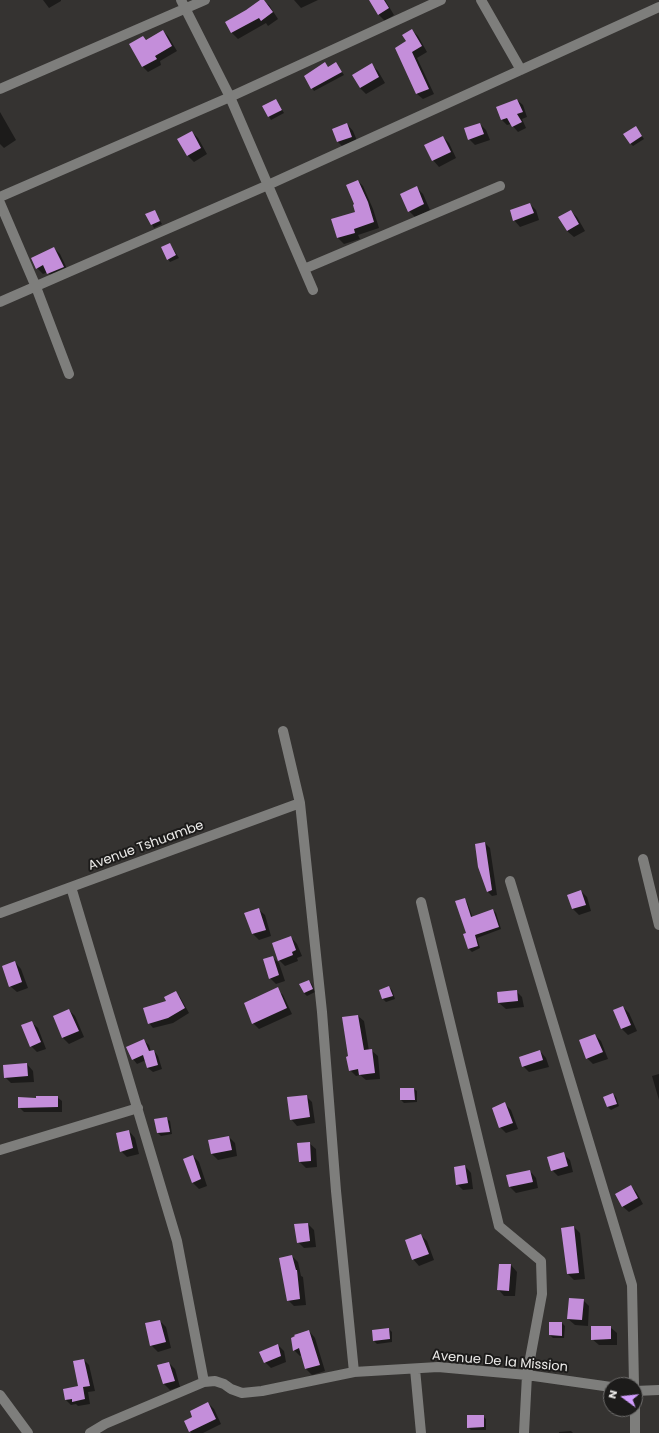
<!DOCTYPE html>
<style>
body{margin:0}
#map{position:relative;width:659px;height:1433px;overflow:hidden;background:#353331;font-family:Poppins,sans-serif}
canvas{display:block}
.north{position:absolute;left:603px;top:1377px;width:40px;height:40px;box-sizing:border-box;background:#1c1b1a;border:1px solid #6f6e6d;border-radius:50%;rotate:285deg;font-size:11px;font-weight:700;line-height:16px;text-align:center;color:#ecebe9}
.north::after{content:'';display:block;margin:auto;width:14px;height:18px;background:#d19dfd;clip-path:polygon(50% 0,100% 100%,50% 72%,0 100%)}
</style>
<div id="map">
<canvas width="659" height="1433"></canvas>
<div class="north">N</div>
</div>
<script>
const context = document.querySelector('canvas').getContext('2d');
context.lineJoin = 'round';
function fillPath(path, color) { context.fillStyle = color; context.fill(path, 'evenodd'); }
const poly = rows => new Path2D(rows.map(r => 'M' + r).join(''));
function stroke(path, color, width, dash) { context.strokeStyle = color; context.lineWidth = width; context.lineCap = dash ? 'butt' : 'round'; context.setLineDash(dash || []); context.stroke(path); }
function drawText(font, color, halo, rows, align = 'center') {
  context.font = font + ' Poppins,sans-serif'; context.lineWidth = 4; context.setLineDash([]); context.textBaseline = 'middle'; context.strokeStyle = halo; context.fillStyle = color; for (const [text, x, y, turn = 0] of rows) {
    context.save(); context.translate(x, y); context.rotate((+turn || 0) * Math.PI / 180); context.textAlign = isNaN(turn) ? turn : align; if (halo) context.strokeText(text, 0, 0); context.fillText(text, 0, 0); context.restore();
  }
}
const shadow = poly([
 [43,0,61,0,61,1,49,8],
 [262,0,269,5,278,19,268,26,266,23,238,39,232,33,226,23],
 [294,0,318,0,301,8],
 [370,0,385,0,394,15,385,21,379,15],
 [412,30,418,36,427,52,417,58,434,94,423,99,417,94,396,48,407,42],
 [163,31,168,36,177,51,160,61,161,65,148,72,143,67,130,44,143,37,147,40],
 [372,65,378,71,385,83,366,94,360,88,353,75],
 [327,66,329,68,338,66,344,75,314,91,312,88],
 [276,100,284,113,271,120,263,107],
 [517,100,523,105,527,117,522,119,526,128,518,132,511,124,507,125,502,120],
 [0,112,16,140,4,148,0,144],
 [347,124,353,131,358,143,344,148,338,142,334,129],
 [480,124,486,130,490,140,475,145,469,139],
 [636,128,644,139,633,146,630,143],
 [192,132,198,138,207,154,194,162,188,156,178,140],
 [443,137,449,143,456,158,439,167,433,160],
 [358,181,363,186,373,209,379,228,358,235,360,239,344,244,338,238,332,220,356,212],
 [417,188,423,194,430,210,415,217,409,211],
 [530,204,536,210,539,220,520,227,514,220],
 [154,211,162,224,154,228,147,215],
 [571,211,577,217,585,231,574,237,567,231,560,217],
 [170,244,179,258,170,262,168,259],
 [54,248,60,254,69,273,54,280,48,272,43,274,37,268],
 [485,843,490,848,497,895,492,896,487,891],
 [581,891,587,897,591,911,579,915,573,909,569,895],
 [464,899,467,902,473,918,493,910,496,913,501,929,477,938,480,948,472,952,469,949,464,935,467,934],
 [258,909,265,915,271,936,259,940,253,934],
 [291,937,297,944,302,956,297,958,298,961,285,966,279,960],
 [272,957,279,963,285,981,276,984,270,978],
 [15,962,21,969,28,988,17,992,10,986],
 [309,981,312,984,315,992,307,996,304,993,301,984],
 [389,987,392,990,395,999,386,1002,383,999,380,990],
 [277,989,283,995,292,1014,259,1029,253,1023],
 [516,991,522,997,524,1007,506,1009,499,1003],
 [175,992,180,997,189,1013,173,1023,153,1028,149,1023],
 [623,1007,629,1013,637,1031,628,1035,622,1029,614,1011],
 [69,1010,75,1016,84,1037,69,1044,63,1038,54,1016],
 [358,1016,364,1021,369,1051,372,1051,378,1056,380,1079,366,1080,360,1075,356,1076,350,1070,349,1057],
 [31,1022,38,1028,46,1049,37,1052,31,1046],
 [595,1035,601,1041,608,1059,593,1064,587,1058],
 [144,1041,149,1045,151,1052,154,1051,158,1056,162,1069,153,1072,148,1068,146,1060,137,1064,133,1059],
 [540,1051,546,1058,549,1067,529,1072,523,1066],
 [27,1064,33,1071,34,1082,11,1083,5,1077],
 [659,1074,659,1100,652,1076],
 [401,1089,414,1089,417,1091,417,1102,404,1103,401,1100],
 [613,1094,616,1097,619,1106,611,1110,608,1107],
 [306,1096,312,1102,315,1123,297,1126,291,1119],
 [57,1097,62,1101,62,1112,24,1112,19,1107,37,1099],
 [505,1104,511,1110,518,1129,506,1133,500,1127],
 [167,1119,170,1121,172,1134,161,1136,158,1133,156,1120],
 [129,1131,135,1138,139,1154,127,1157,121,1151],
 [229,1137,235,1143,237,1156,218,1160,212,1154],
 [309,1143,316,1149,317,1167,306,1168,300,1162],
 [563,1154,570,1160,573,1172,558,1176,552,1170],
 [193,1156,199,1162,207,1186,199,1189,192,1182],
 [465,1166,471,1173,473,1189,463,1190,457,1184],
 [530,1171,536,1178,538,1188,516,1193,510,1187],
 [631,1186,637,1193,643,1204,629,1212,622,1206],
 [308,1224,314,1230,316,1247,304,1248,298,1242],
 [574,1227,580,1233,585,1279,574,1280,568,1274,562,1229],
 [421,1235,427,1241,434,1260,419,1266,413,1259],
 [292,1256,298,1262,301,1276,303,1277,306,1305,294,1306,288,1300],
 [511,1265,517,1272,515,1296,504,1296,498,1289],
 [583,1300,589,1306,588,1326,575,1325,568,1319],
 [160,1321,166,1327,171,1348,158,1352,151,1345],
 [562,1323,565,1326,564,1338,553,1338,550,1335],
 [610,1327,617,1333,617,1345,599,1345,592,1339],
 [389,1329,392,1332,392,1342,377,1344,374,1341],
 [309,1331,315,1338,325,1371,312,1375,306,1369,302,1355,300,1356,294,1350],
 [278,1345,284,1351,286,1362,271,1368,265,1362],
 [84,1360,89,1365,95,1391,88,1392,90,1404,78,1406,76,1404,71,1405,66,1400,64,1389,79,1387],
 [169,1363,175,1369,180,1387,170,1390,164,1384],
 [208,1403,214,1409,221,1424,203,1433,191,1433,190,1431,194,1418],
 [483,1416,486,1419,486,1430,471,1430,468,1427],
 [571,1431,573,1433,559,1433,559,1432]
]);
const building = poly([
 [260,0,264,0,273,12,261,21,259,18,231,33,225,22,246,10],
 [369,0,384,0,389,8,378,15],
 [412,29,422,46,412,52,429,89,416,94,395,48,406,41,402,35],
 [163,30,172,46,155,56,157,59,142,67,129,44,143,36,146,40],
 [325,62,328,67,336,62,342,72,311,89,304,76],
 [372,63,379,77,360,88,352,75],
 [276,99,282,110,268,117,262,106],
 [517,99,523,112,517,114,522,122,512,127,507,118,501,120,496,107],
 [347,123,352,137,337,142,332,129],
 [480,123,484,134,468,140,464,128],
 [636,126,642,136,630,144,623,134],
 [192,131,201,148,187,156,177,139],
 [443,136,451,152,432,161,424,145],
 [358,180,368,202,374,222,354,229,355,233,337,238,331,219,355,212,353,205,354,204,346,185],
 [417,186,424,204,408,212,400,194],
 [530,203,534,213,513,221,510,210],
 [155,210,160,221,151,225,145,214],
 [571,210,579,224,567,231,558,217],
 [170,243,176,255,167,260,161,247],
 [54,247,64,267,47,274,43,265,36,269,31,258],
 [485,842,492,890,487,892,478,867,475,844],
 [581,890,586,905,572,909,567,895],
 [465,898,471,917,493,909,499,927,475,935,478,946,468,949,463,934,466,933,455,901],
 [259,908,266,930,252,934,244,913],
 [291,936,296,950,292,952,293,955,278,961,272,943],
 [273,956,279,975,269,979,263,959],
 [15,961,22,982,9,987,2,966],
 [309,980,313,989,304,993,299,984],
 [389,986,393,996,382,999,379,990],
 [278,987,287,1008,252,1024,244,1003],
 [517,990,518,1001,498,1003,497,992],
 [176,991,185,1008,168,1018,148,1024,143,1008,166,1001,164,997],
 [623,1006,631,1025,621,1029,613,1010],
 [69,1009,79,1031,62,1038,53,1016],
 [358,1015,364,1050,372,1049,375,1073,359,1075,358,1069,349,1071,346,1057,348,1056,342,1017],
 [32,1021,41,1042,30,1047,21,1025],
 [595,1034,603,1052,586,1059,579,1040],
 [144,1039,149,1051,154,1050,158,1065,147,1068,143,1055,132,1060,126,1047],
 [540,1050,543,1060,522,1067,519,1057],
 [27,1063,28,1076,4,1078,3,1065],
 [400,1088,414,1088,415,1100,400,1100],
 [613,1093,617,1104,607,1107,603,1097],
 [307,1095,310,1117,290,1120,287,1097],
 [36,1096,58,1096,58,1107,18,1108,18,1097,36,1098],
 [505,1102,513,1123,499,1128,492,1108],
 [167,1117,170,1132,157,1133,154,1119],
 [129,1130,133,1148,120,1152,116,1133],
 [229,1136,232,1150,211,1154,208,1140],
 [310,1142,311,1161,299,1162,297,1143],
 [564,1152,568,1166,551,1171,547,1157],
 [193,1155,201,1179,192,1183,183,1159],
 [465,1165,468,1183,456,1185,454,1167],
 [530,1170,533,1182,509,1187,506,1175],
 [631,1185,638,1198,622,1207,615,1194],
 [308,1223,310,1241,297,1243,294,1224],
 [574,1226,579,1273,567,1274,561,1228],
 [421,1234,429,1254,412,1260,405,1240],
 [292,1255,296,1270,297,1270,300,1299,287,1301,279,1258],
 [499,1264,511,1264,509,1291,497,1290],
 [569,1298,584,1299,582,1320,567,1319],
 [160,1320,166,1342,150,1346,145,1323],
 [549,1322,562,1322,562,1336,549,1335],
 [591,1326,611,1326,611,1339,591,1340],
 [389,1328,390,1339,373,1341,372,1330],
 [309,1330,320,1365,305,1369,299,1348,293,1351,291,1338,295,1336,294,1335],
 [278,1344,281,1356,264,1363,259,1352],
 [84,1359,90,1386,83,1387,85,1399,72,1402,72,1399,65,1400,63,1389,78,1386,73,1361],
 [169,1362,175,1381,163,1384,157,1365],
 [208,1402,216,1419,189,1432,184,1421,192,1417,190,1411],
 [467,1415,484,1415,484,1427,467,1428]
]);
const minor = poly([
 [181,0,230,97,313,290],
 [481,0,521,70],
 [0,89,205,0],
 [0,197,230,97,441,0],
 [0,203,36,287,69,374],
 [304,269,500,186],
 [0,302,268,185,659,7],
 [283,731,300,803,322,1012,336,1191,354,1372],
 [643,859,659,925],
 [510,881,632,1285,634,1385],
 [71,887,177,1241,204,1382],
 [421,902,499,1226,541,1261,542,1294,527,1375,524,1433],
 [0,913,300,803],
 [0,1150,138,1108],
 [415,1369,421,1433],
 [635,1391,659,1390],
 [0,1395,28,1433],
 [635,1409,635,1433],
 [90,1433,105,1424,204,1382,215,1381,224,1384,231,1389,242,1393,262,1391,354,1372,438,1367,527,1375,611,1387]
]);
const streetNames = [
 ["Avenue Tshuambe",146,846,-20],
 ["Avenue De la Mission",500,1362,5]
];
fillPath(shadow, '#0007');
fillPath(building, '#c48eda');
stroke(minor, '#7e7e7c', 10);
drawText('13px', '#ecebe9', '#1c1b1a', streetNames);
</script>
